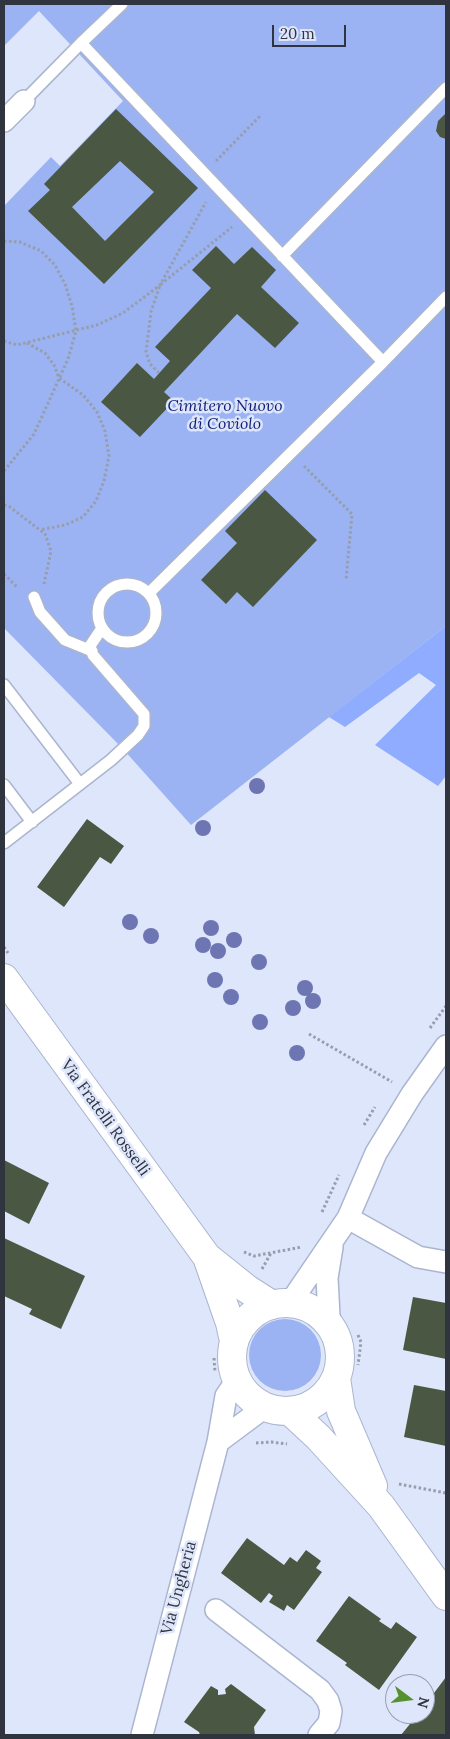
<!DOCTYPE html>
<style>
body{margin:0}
#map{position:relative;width:450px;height:1739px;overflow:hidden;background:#dee6fb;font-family:Lora,serif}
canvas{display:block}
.frame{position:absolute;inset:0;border:5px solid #30343f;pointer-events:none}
.north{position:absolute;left:385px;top:1674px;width:50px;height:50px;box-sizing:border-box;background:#dee6fb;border:1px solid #989fb0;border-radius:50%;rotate:105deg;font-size:14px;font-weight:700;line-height:20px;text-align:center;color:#30343f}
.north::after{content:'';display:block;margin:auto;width:18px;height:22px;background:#559131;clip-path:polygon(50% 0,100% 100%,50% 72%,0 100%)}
.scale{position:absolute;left:272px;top:25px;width:74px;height:22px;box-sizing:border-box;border:2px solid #30343f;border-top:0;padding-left:6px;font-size:15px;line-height:18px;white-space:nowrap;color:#30343f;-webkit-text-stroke:4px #dee6fb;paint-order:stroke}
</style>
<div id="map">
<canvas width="450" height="1739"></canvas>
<div class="frame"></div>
<div class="north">N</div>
<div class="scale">20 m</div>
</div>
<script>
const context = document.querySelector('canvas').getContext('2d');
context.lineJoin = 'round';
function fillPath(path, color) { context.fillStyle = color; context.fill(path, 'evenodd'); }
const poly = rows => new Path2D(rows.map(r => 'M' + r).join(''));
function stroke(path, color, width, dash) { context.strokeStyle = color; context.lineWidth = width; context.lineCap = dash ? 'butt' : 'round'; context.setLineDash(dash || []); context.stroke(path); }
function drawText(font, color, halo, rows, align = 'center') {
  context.font = font + ' Lora,serif'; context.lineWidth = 5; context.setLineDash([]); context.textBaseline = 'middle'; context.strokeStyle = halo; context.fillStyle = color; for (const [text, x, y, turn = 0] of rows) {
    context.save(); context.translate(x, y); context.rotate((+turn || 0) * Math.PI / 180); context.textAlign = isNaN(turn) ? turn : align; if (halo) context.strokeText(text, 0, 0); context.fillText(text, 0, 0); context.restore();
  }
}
const green = poly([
 [4,4,446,4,446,626,191,825,123,749,4,628,4,206,51,157,60,166,123,101,39,11,4,46],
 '249 1355a36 36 0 1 1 72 0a36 36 0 1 1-72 0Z'
]);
const forest = poly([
 [446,626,446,776,438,786,375,745,436,685,419,673,345,727,329,717]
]);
const building = poly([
 [116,109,198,188,104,284,28,211,50,190,44,184],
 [120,161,154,192,105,241,72,207],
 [446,113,446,139,440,137,436,131,438,121],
 [216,246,234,264,252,247,276,270,261,287,299,323,275,348,237,314,164,392,174,401,140,437,101,402,137,363,154,379,170,361,155,347,211,288,192,270],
 [265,490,317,540,253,607,237,592,226,604,201,580,237,543,225,531],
 [87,819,124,846,111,864,100,857,64,907,37,887],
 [4,1160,49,1183,29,1224,4,1211],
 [4,1238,85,1276,61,1329,29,1314,32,1309,4,1296],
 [413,1297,446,1303,446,1359,403,1350],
 [414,1385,446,1391,446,1446,404,1437],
 [247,1538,284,1565,290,1557,297,1562,306,1550,321,1561,316,1568,322,1572,294,1610,287,1605,284,1611,269,1602,273,1596,269,1593,261,1603,221,1573],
 [349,1596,381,1619,379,1621,391,1629,396,1622,417,1637,379,1690,345,1665,347,1663,316,1641],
 [446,1677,446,1735,401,1735,418,1714,425,1714,425,1705],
 [231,1684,266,1710,254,1727,255,1735,200,1735,199,1732,184,1722,211,1686,218,1690,218,1695,226,1694,225,1689]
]);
const path = poly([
 [216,161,260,116],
 [4,241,20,242,41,251,55,265,65,284,72,306,76,331,68,359,34,434,4,471],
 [4,341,17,345,97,325,123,313,160,285,206,202],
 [27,343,45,353,54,365,59,378,83,395,97,412,105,431,109,456,104,481,96,501,83,517,65,525,40,530],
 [159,373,150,364,146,352,151,312,160,285,232,227],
 [304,466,352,514,346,580],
 [4,505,10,507,45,534,51,551,44,584],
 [4,574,18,588],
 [4,947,8,953],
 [430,1028,446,1006],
 [309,1034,392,1082],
 [364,1125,375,1107],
 [322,1212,339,1175],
 [244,1252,254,1256,302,1247],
 [262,1269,271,1253],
 [358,1335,361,1342,358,1365],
 [214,1358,215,1372],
 [256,1443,271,1442,287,1444],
 [399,1484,446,1493]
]);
const service = poly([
 [81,43,122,4],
 [24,101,81,43,383,362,149,593],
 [282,256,446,88],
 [383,362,446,297],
 '98 613a29 29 0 1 1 58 0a29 29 0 1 1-58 0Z',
 [34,597,40,612,65,640,92,651],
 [4,685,80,784],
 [4,785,32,822],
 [4,843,111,760,138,735,144,726,144,714,93,655,90,646,102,628]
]);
const minor = poly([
 [4,121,24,101],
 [348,1218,418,1257,446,1262],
 [332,1247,327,1278,329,1316,334,1333],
 [290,1303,348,1218,376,1153,412,1094,446,1046],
 [218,1442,265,1407],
 [216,1610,320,1690,328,1701,331,1711,329,1723,319,1735],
 [142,1735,218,1442,226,1396,237,1380]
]);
const tertiary = poly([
 [4,978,207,1257,247,1289,272,1305],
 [207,1257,230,1323,234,1341],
 '232 1357a54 54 0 1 1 108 0a54 54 0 1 1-108 0Z',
 [336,1378,341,1411,373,1486],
 [290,1411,318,1437,381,1506,446,1596]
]);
const trees = [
 [257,786],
 [203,828],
 [130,922],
 [211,928],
 [151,936],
 [234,940],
 [203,945],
 [218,951],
 [259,962],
 [215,980],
 [305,988],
 [231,997],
 [313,1001],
 [293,1008],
 [260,1022],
 [297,1053]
];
const parkNames = [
 ["Cimitero Nuovo",225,406],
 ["di Coviolo",225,424]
];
const streetNames = [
 ["Via Fratelli Rosselli",105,1118,54],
 ["Via Ungheria",179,1588,-75]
];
fillPath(green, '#9bb3f3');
fillPath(forest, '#8facfe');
fillPath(building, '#4a5843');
stroke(service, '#abb5cf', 14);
stroke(minor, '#abb5cf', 24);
stroke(tertiary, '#abb5cf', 30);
stroke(path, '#969dad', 3, [2.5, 2.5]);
stroke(service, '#fff', 11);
stroke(minor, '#fff', 21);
stroke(tertiary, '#fff', 28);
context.fillStyle = '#6d76b2';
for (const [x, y] of trees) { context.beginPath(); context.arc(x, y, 8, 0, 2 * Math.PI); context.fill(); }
drawText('italic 16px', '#101b76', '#dee6fb', parkNames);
drawText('16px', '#30343f', '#dee6fb', streetNames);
</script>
